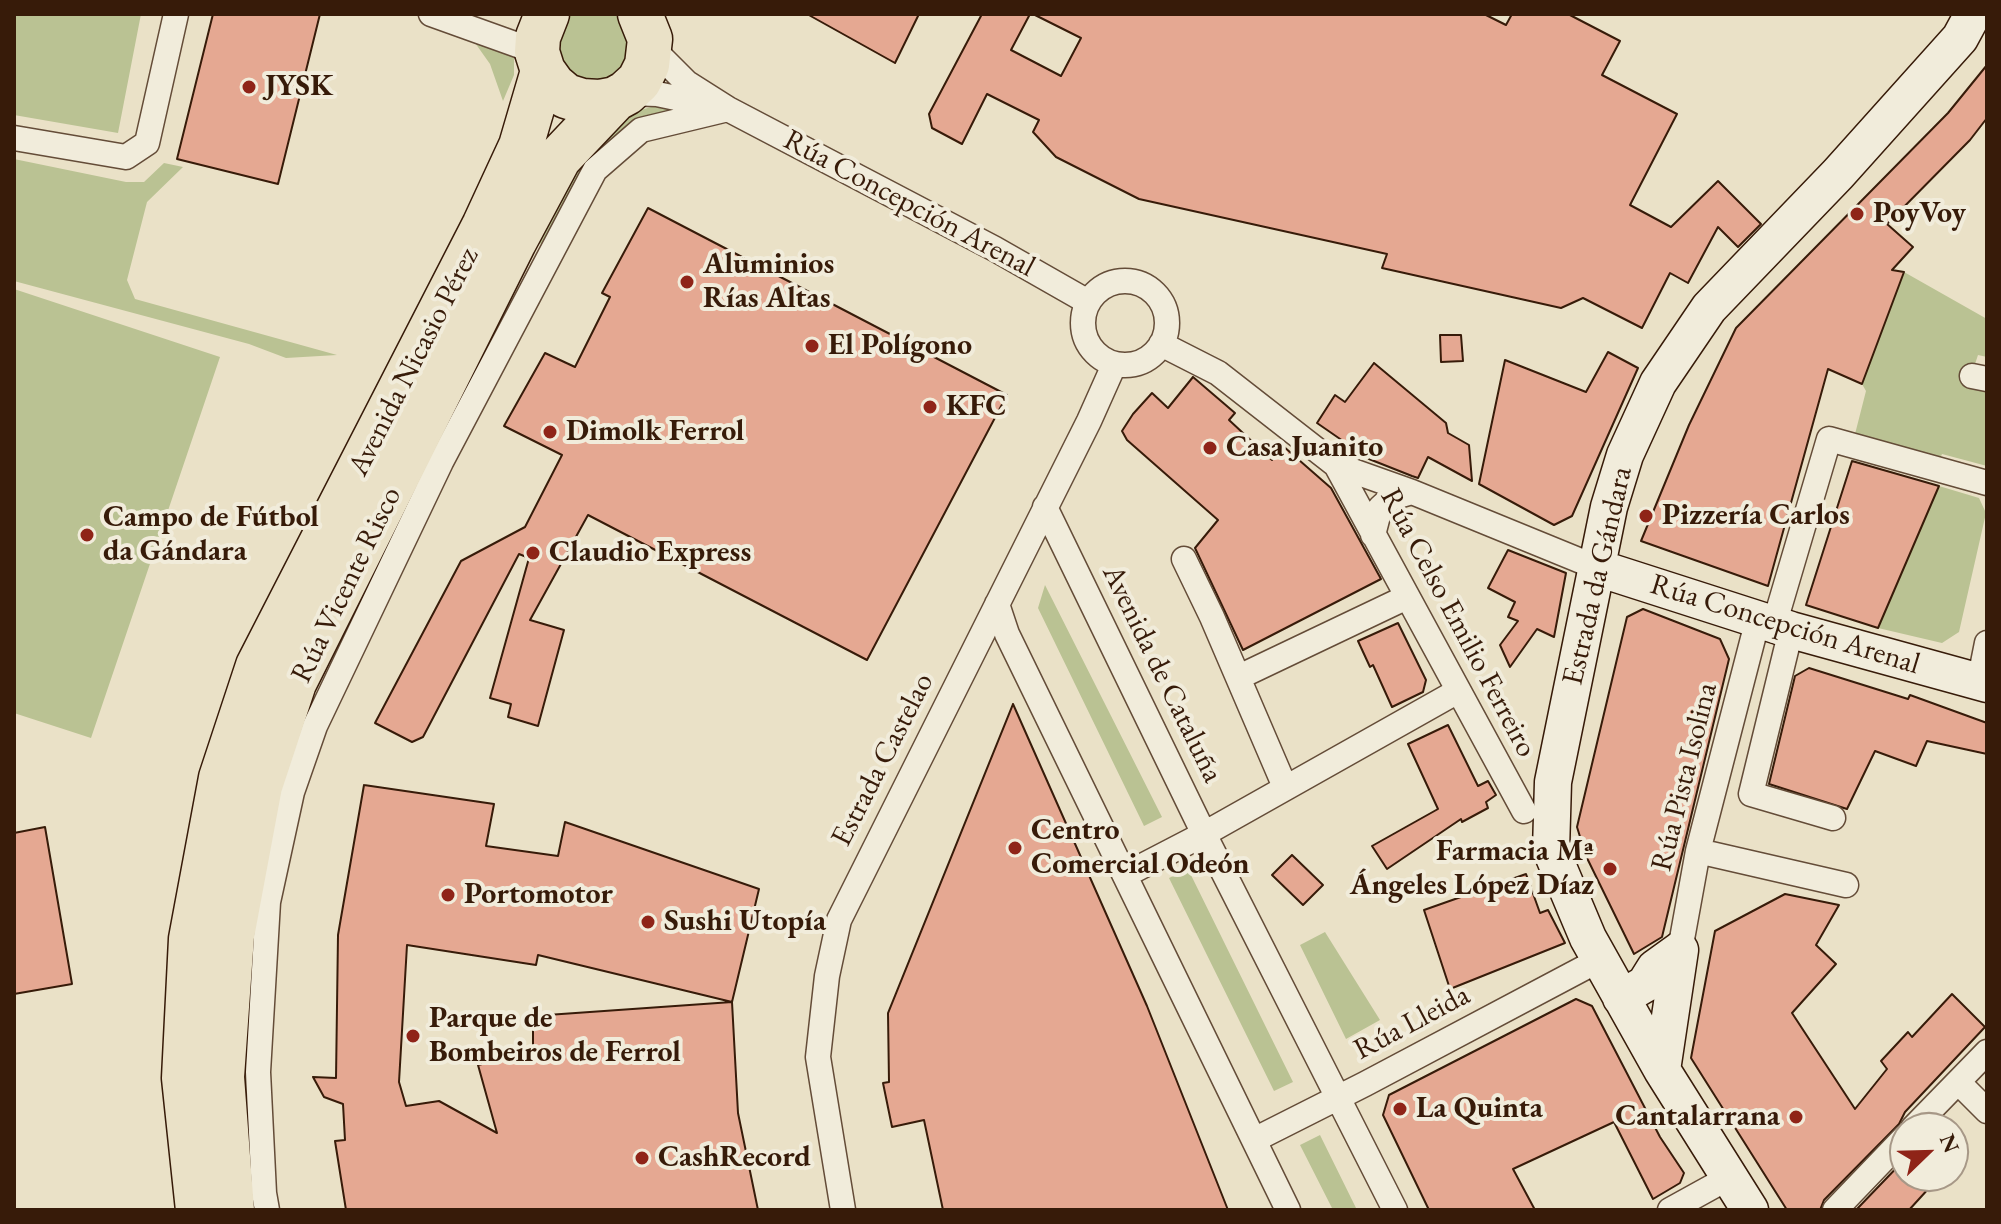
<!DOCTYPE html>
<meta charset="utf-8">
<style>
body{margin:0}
#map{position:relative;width:2001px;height:1224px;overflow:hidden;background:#eae1c7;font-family:"EB Garamond",serif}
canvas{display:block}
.frame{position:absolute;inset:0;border:16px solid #371b09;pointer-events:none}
.north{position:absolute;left:1889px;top:1112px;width:80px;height:80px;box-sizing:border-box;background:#f1ecdb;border:2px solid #a79887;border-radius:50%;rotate:67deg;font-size:22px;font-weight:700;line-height:32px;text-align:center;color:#371b09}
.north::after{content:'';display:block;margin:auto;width:28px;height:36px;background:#8f2418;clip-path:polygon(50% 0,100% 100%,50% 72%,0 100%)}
</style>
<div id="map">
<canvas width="2001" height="1224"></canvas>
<div class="frame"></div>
<div class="north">N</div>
</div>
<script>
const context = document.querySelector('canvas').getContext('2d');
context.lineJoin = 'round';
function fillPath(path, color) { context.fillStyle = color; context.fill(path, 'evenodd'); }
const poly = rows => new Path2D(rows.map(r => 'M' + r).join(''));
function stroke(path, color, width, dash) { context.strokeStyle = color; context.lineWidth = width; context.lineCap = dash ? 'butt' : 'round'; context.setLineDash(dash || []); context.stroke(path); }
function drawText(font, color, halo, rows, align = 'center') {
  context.font = font + ' "EB Garamond",serif'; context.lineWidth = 8; context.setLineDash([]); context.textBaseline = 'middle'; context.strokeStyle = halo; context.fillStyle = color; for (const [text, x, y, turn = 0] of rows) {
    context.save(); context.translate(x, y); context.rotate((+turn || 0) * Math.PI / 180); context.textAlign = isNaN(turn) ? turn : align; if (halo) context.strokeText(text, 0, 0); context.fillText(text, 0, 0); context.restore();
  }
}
const green = poly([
 [14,14,141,14,118,133,14,115],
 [568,14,618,14,628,27,628,63,609,80,585,83,564,71,554,37],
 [473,40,514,56,514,75,503,101,490,64],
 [658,105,685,109,648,122,546,246,530,239,561,182,630,113],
 [14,159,126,182,144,182,164,163,183,167,147,202,127,280,135,299,337,355,286,358,249,344,14,281],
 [1904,272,1987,319,1987,357,1978,355,1969,382,1987,388,1987,466,1942,454,1939,461,1854,438,1866,391,1862,384],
 [14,289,220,357,91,738,14,713],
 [1939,486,1979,498,1986,513,1959,632,1942,643,1878,628,1901,573,1885,533,1916,540],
 [1045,585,1162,817,1144,826,1038,608],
 [1188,869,1293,1082,1274,1091,1169,878],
 [1325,932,1380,1020,1346,1039,1300,945],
 [1320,1135,1357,1210,1333,1210,1300,1145]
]);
const building = poly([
 [213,14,320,14,278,184,177,159,213,14],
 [807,14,919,14,895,63,807,14],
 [982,14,1030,14,1011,50,1061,76,1081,38,1033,14,1484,14,1506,25,1512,14,1568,14,1620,41,1602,75,1677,114,1630,205,1671,227,1718,181,1761,224,1738,247,1718,227,1688,283,1670,273,1642,328,1583,298,1561,308,1382,268,1387,254,1139,199,1056,157,1033,132,1039,120,987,94,962,144,932,128,929,114,982,14],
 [1987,65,1987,118,1970,140,1887,224,1913,247,1892,270,1904,272,1862,384,1828,369,1768,586,1641,541,1689,425,1736,328,1948,113,1987,65],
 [648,208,1007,395,867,660,588,515,530,620,564,630,538,726,508,717,511,704,490,698,529,558,519,554,423,737,412,742,375,723,461,561,525,527,562,455,504,426,545,353,575,367,610,297,602,293,648,208],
 [1440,335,1461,335,1463,361,1441,362,1440,335],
 [1608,352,1638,368,1572,516,1554,525,1479,484,1505,360,1586,392,1608,352],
 [1374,363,1446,423,1448,433,1469,445,1472,481,1428,457,1418,478,1412,476,1369,459,1317,423,1335,395,1345,402,1374,363],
 [1193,377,1235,413,1229,420,1272,460,1283,446,1331,488,1381,579,1243,650,1195,548,1218,520,1127,440,1122,431,1133,414,1152,393,1168,408,1193,377],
 [1852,461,1939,486,1878,628,1806,605,1852,461],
 [1508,550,1566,573,1554,637,1537,629,1510,667,1500,645,1518,621,1508,617,1515,602,1488,588,1508,550],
 [1643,609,1720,639,1729,659,1662,937,1634,954,1586,856,1577,827,1627,617,1643,609],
 [1398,623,1426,680,1423,692,1392,707,1373,665,1370,667,1358,641,1398,623],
 [1809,668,1908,699,1910,695,1987,723,1987,754,1927,741,1916,766,1875,751,1847,809,1769,784,1795,676,1809,668],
 [1013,704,1147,1006,1228,1210,943,1210,924,1120,892,1127,883,1083,889,1082,888,1013,1013,704],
 [1448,725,1478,786,1488,781,1496,795,1486,802,1488,808,1462,822,1461,819,1387,869,1372,846,1438,809,1408,744,1448,725],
 [364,785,494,804,486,846,558,856,565,822,759,889,732,1002,738,1113,758,1210,346,1210,335,1141,345,1140,343,1104,324,1097,313,1077,336,1078,338,935,364,785],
 [407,945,536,965,538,955,732,1002,533,1016,533,1052,478,1065,497,1133,439,1101,406,1106,399,1082,407,945],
 [45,827,72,984,14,994,14,833,45,827],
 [1292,855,1323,885,1303,905,1272,875,1292,855],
 [1526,874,1540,913,1548,910,1565,943,1450,989,1424,910,1526,874],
 [1785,894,1839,905,1816,945,1836,964,1792,1013,1855,1109,1887,1069,1881,1061,1908,1032,1912,1037,1952,994,1985,1027,1905,1112,1899,1124,1824,1200,1820,1210,1787,1210,1691,1058,1715,931,1785,894],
 [1576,999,1592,1006,1660,1137,1684,1173,1680,1183,1653,1199,1614,1122,1513,1169,1535,1210,1429,1210,1383,1115,1389,1095,1576,999],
 [1905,1159,1905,1176,1940,1176,1909,1210,1856,1210,1905,1159]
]);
const street = poly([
 [431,14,537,52],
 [651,47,687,83,728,109,995,249,1088,302],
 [626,93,657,94,714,106],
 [14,138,126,157,147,143,176,14],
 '1083 323a42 42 0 1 1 84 0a42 42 0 1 1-84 0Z',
 [1161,344,1218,373,1336,465,1412,492,1598,568],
 [1972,376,1987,379],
 [1336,465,1524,811],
 [1045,507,1204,834,1395,1210],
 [1373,535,1380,508,1391,498,1412,492],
 [1184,559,1212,617,1285,787],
 [997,604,1007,634,1288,1210],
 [1774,625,1829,439,1987,483],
 [1791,630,1751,794,1833,818],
 [1239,677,1407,597],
 [1979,683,1987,643],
 [1698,851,1846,885],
 [1125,875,1204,834,1458,691],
 [1680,950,1698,851,1758,619],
 [1958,1082,1987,1111],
 [1913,1128,1987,1052],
 [1254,1140,1365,1084,1599,960],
 [267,1210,264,1193,258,1072,268,902,292,792,315,726,441,462,595,170,641,130,728,109],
 [843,1210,818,1057,827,976,839,920,1089,421,1114,365],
 [1670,1210,1728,1178],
 [1835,1210,1905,1137]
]);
const secondary = poly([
 [1598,568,1791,630,1987,684],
 [1621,998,1645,984,1655,968,1680,950],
 [1662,1070,1680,950],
 [1750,1210,1662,1070,1588,938,1551,850,1553,782,1609,507,1625,455,1658,383,1709,308,1838,174,1960,38,1973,14]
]);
const highway = poly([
 [547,14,538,37,537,52,543,71,553,85,566,96,582,101,599,102,615,99,626,93,639,81,647,65,650,39,640,14],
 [198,1210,184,1078,191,939,221,778,258,666,484,226,521,146,543,71],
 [232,1210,222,1077,232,936,260,786,294,683,514,242,559,158,615,99]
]);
const markers = [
 [249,87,8,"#8f2418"],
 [1857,214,8,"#8f2418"],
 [687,282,8,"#8f2418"],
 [812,346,8,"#8f2418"],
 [930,407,8,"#8f2418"],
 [550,432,8,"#8f2418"],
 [1210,448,8,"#8f2418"],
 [1646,516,8,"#8f2418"],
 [87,535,8,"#8f2418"],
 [533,553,8,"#8f2418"],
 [1015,848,8,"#8f2418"],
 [1610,869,8,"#8f2418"],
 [448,895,8,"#8f2418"],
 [648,922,8,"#8f2418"],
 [413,1036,8,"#8f2418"],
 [1400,1109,8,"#8f2418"],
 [1796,1117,8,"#8f2418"],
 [642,1158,8,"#8f2418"]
];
const poiNames = [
 ["JYSK",265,87],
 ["PoyVoy",1873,214],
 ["Aluminios",703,265],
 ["Rías Altas",703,299],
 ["El Polígono",828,346],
 ["KFC",946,407],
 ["Dimolk Ferrol",566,432],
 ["Casa Juanito",1226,448],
 ["Pizzería Carlos",1662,516],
 ["Campo de Fútbol",103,518],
 ["da Gándara",103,552],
 ["Claudio Express",549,553],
 ["Centro",1031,831],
 ["Comercial Odeón",1031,865],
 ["Farmacia Mª",1594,852,"right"],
 ["Ángeles López Díaz",1594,886,"right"],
 ["Portomotor",464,895],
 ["Sushi Utopía",664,922],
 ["Parque de",429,1019],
 ["Bombeiros de Ferrol",429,1053],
 ["La Quinta",1416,1109],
 ["Cantalarrana",1780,1117,"right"],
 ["CashRecord",658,1158]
];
const streetNames = [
 ["Rúa Concepción Arenal",909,204,28],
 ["Avenida Nicasio Pérez",414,362,-63],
 ["Estrada da Gándara",1598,576,-77],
 ["Rúa Vicente Risco",347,585,-64],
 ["Rúa Celso Emilio Ferreiro",1458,623,62],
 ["Rúa Concepción Arenal",1785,625,17],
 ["Avenida de Cataluña",1162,674,64],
 ["Estrada Castelao",883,760,-63],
 ["Rúa Pista Isolina",1685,777,-76],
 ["Rúa Lleida",1412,1023,-28]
];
fillPath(green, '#bac293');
fillPath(building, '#e5a892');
stroke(building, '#371b09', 2);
stroke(street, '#644c38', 27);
stroke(secondary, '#371b09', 39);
stroke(highway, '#371b09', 47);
stroke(street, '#f1ecdb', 24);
stroke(secondary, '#f1ecdb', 36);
stroke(highway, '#eae1c7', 44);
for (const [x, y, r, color] of markers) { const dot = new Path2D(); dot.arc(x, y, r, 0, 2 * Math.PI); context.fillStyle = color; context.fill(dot); stroke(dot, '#f1ecdb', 3); }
drawText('bold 30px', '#371b09', '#f1ecdb', poiNames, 'left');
drawText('30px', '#371b09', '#f1ecdb', streetNames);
</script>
